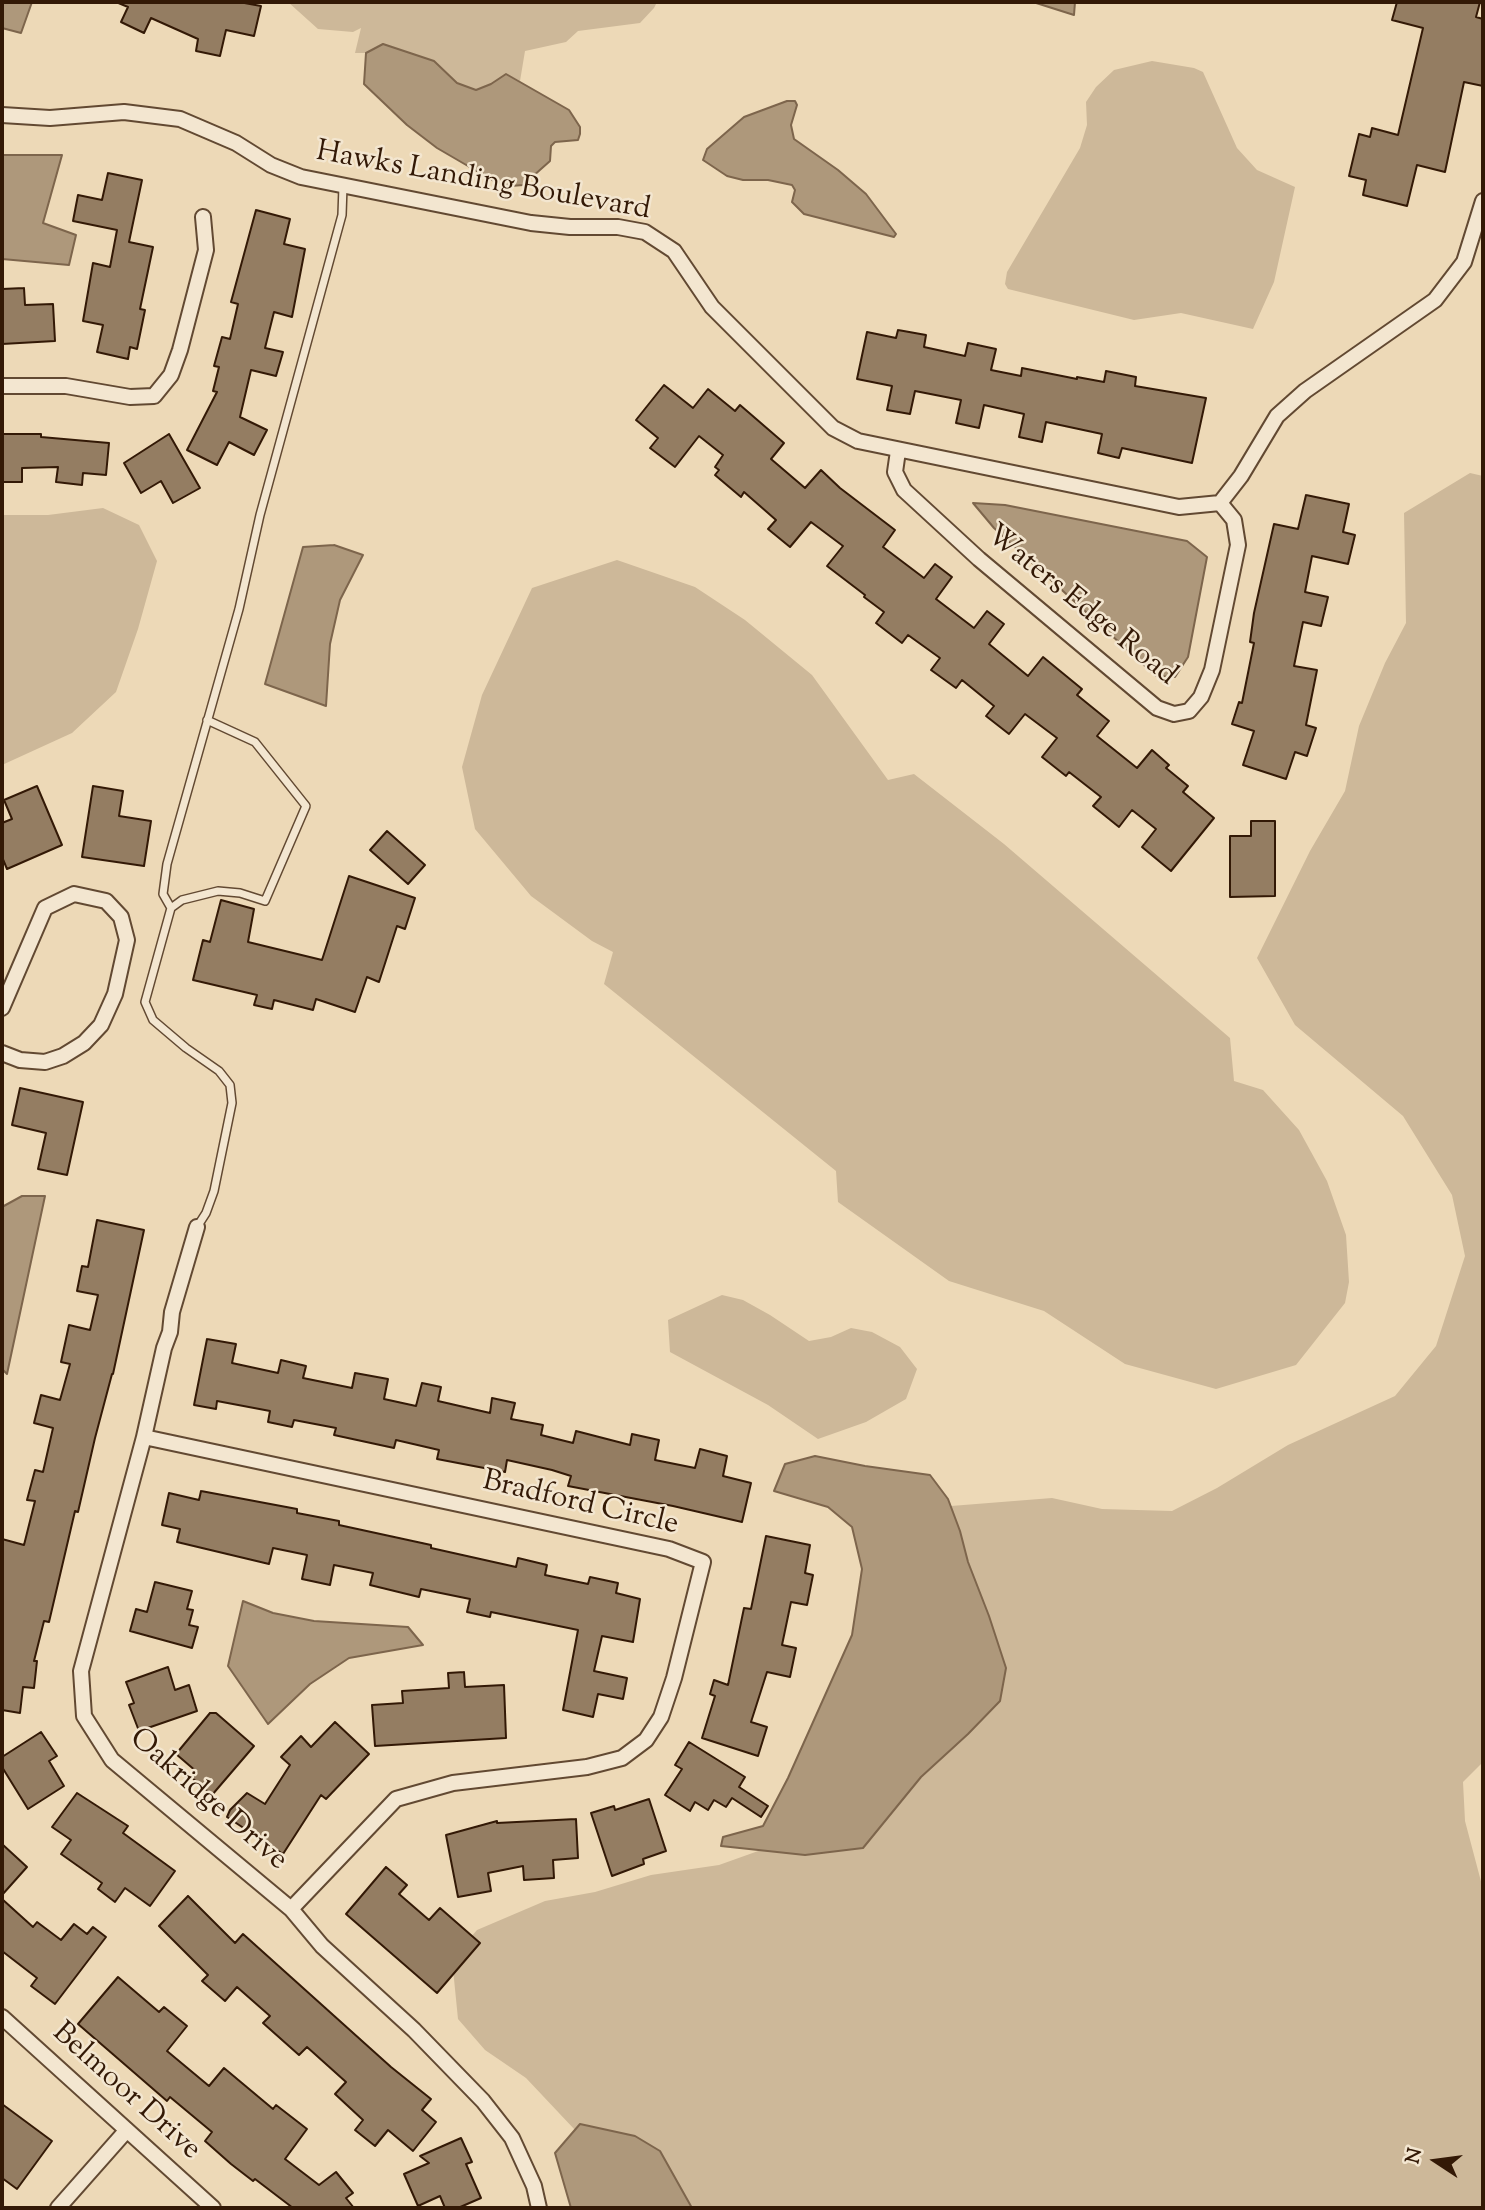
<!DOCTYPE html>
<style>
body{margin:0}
#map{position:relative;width:1485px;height:2210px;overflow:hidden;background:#edd9b7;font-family:"Sorts Mill Goudy",serif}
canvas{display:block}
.frame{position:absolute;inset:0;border:4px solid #331906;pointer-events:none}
.north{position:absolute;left:1401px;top:2126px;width:70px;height:70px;-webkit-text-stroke:5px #f3e6d0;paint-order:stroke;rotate:283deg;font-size:19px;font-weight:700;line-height:28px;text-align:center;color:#331906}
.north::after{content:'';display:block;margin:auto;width:24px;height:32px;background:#331906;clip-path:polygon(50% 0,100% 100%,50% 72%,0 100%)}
</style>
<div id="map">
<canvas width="1485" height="2210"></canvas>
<div class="frame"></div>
<div class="north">N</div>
</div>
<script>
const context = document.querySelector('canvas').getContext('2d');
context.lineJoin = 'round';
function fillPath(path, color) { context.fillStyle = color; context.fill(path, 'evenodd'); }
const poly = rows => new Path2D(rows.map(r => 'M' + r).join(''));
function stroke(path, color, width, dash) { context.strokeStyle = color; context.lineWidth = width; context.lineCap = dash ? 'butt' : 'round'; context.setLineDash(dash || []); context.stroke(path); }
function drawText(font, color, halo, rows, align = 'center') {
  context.font = font + ' "Sorts Mill Goudy",serif'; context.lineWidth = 5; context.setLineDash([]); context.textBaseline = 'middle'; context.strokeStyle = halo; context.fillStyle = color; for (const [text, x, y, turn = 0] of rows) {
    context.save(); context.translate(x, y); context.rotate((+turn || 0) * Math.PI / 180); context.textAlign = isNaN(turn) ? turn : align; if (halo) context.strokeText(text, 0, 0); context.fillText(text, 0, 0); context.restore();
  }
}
const green = poly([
 [288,2,657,2,654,8,640,23,578,31,566,42,525,51,520,81,506,74,491,84,476,90,457,83,434,61,384,44,366,53,355,53,361,28,353,32,318,29],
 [1152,61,1194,68,1203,72,1237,148,1257,170,1295,187,1274,282,1253,329,1181,313,1134,320,1008,289,1005,284,1007,272,1080,148,1087,125,1086,102,1096,87,1114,70],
 [1470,473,1483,476,1483,1762,1463,1782,1465,1821,1483,1889,1483,2208,692,2208,680,2190,581,2124,575,2130,526,2078,485,2050,458,2019,452,1959,477,1930,545,1901,595,1892,651,1875,719,1865,761,1850,805,1855,863,1848,921,1777,968,1734,1000,1701,1006,1668,989,1616,968,1562,951,1506,1052,1498,1102,1509,1172,1511,1217,1488,1288,1445,1395,1396,1436,1346,1465,1256,1452,1195,1403,1116,1295,1025,1257,958,1310,851,1345,791,1359,726,1385,663,1406,623,1404,513],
 [103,508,139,525,157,561,138,629,116,692,72,733,2,765,2,515,48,515],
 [617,560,695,587,745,620,812,675,888,780,914,774,1004,844,1230,1038,1234,1081,1263,1090,1299,1130,1327,1181,1346,1235,1349,1282,1345,1303,1296,1365,1216,1389,1125,1364,1044,1311,949,1281,838,1202,836,1171,604,984,613,952,592,941,531,896,475,829,462,767,482,695,532,588],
 [722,1295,743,1300,770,1315,809,1341,831,1337,851,1328,872,1332,900,1347,917,1369,906,1399,866,1422,818,1439,768,1405,670,1352,668,1320]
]);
const water = poly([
 [2,2,32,2,21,33,2,28,2,2],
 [1033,2,1075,2,1074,15,1033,2],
 [383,44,434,61,457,83,476,90,491,84,506,74,569,110,580,127,580,134,578,140,555,142,551,146,550,161,523,185,511,186,492,180,437,148,407,125,364,84,366,53,383,44],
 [787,101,795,101,797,105,791,125,794,139,838,170,866,194,896,234,894,237,804,214,792,202,795,190,792,185,768,180,743,180,727,176,703,160,707,149,744,117,787,101],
 [2,155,62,155,43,223,76,235,69,265,2,259,2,155],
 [973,503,1005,505,1187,541,1207,557,1188,657,1175,677,1156,676,994,528,973,503],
 [334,545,363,555,340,600,330,644,326,706,265,684,303,547,334,545],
 [22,1196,45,1196,7,1374,2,1369,2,1207,22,1196],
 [815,1456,865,1466,930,1475,948,1499,960,1531,968,1562,989,1616,1006,1668,1000,1701,968,1734,921,1777,863,1848,805,1855,721,1846,723,1837,763,1826,788,1778,852,1635,862,1569,852,1527,828,1507,774,1491,785,1464,815,1456],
 [243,1601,273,1613,314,1621,408,1627,423,1645,349,1658,310,1684,268,1724,228,1666,243,1601],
 [580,2124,635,2136,660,2151,692,2208,571,2208,555,2153,580,2124]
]);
const building = poly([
 [116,2,239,2,261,6,254,36,226,30,220,56,196,51,198,39,151,18,144,33,121,22,128,7,116,2],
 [1397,2,1480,2,1476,17,1483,19,1483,86,1464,82,1445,172,1417,165,1407,206,1363,195,1366,180,1349,176,1359,134,1370,137,1372,128,1398,135,1423,28,1392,20,1397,2],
 [108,173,142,180,129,242,153,247,140,309,145,310,137,349,130,347,128,359,97,352,103,325,83,321,93,263,110,267,117,230,73,221,78,195,102,200,108,173],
 [256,210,290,219,284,244,305,249,292,317,274,312,265,348,283,352,276,376,251,370,240,417,267,430,254,455,229,442,217,465,187,450,217,392,213,391,219,367,214,366,222,337,230,339,238,304,231,302,256,210],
 [24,288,25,305,53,304,55,341,2,344,2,289,24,288],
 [898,330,926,335,924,347,965,356,968,343,996,349,991,370,1021,376,1022,368,1077,379,1077,377,1104,382,1106,371,1136,377,1135,386,1206,398,1192,463,1122,448,1119,458,1098,453,1102,434,1046,422,1042,442,1019,437,1024,414,984,405,979,428,956,423,961,400,915,391,910,414,887,410,892,386,857,379,867,332,896,338,898,330],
 [664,385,693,408,708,389,735,411,740,405,784,443,771,459,805,488,821,470,840,488,895,530,883,547,924,578,935,564,952,577,936,599,974,628,987,611,1004,624,989,644,1028,676,1043,657,1082,689,1077,695,1109,721,1097,736,1137,768,1152,750,1169,765,1166,768,1188,786,1183,792,1214,818,1171,871,1142,847,1156,829,1132,810,1119,827,1093,806,1101,797,1069,772,1066,776,1042,757,1057,738,1025,714,1009,734,986,716,994,706,962,680,956,688,931,670,940,658,908,635,902,643,876,623,884,612,864,597,865,595,827,566,843,546,811,522,790,547,768,529,776,520,744,492,741,497,715,475,719,470,715,467,723,455,699,436,675,467,650,448,658,438,636,420,664,385],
 [2,434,41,434,41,437,109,443,106,475,83,473,82,485,56,482,58,467,22,468,22,482,2,482,2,434],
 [169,434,200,488,173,503,161,481,141,493,124,463,169,434],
 [1306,495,1349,504,1343,532,1355,535,1348,564,1312,556,1305,592,1328,597,1321,626,1303,622,1294,666,1317,670,1306,725,1316,728,1307,756,1295,752,1286,779,1243,765,1254,731,1232,724,1239,702,1242,703,1254,643,1250,642,1254,613,1274,524,1298,529,1306,495],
 [37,786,62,845,7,869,2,857,2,823,12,819,4,800,37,786],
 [93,786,123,791,119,816,151,821,144,866,82,857,93,786],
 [1251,821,1275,821,1275,896,1230,897,1230,836,1251,836,1251,821],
 [387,831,425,865,408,884,370,850,387,831],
 [349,876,415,898,405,929,397,926,379,982,367,977,355,1012,316,999,313,1010,274,1000,272,1009,254,1005,257,995,193,980,203,940,210,942,221,900,254,909,248,942,322,960,349,876],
 [20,1088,83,1102,67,1175,38,1169,46,1133,12,1125,20,1088],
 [97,1220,144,1230,113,1374,112,1374,95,1438,78,1512,75,1511,49,1622,44,1621,34,1661,37,1661,34,1688,23,1687,20,1713,2,1710,2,1539,24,1545,35,1501,27,1500,35,1470,43,1472,53,1428,34,1423,41,1395,60,1400,70,1364,61,1362,69,1325,90,1330,98,1295,77,1291,82,1266,88,1267,97,1220],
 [207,1339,236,1344,232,1363,278,1373,281,1360,306,1366,303,1378,352,1388,355,1373,388,1379,384,1399,416,1406,422,1383,441,1387,438,1401,490,1413,492,1398,515,1403,511,1419,543,1425,541,1435,573,1443,576,1431,630,1445,632,1434,659,1440,655,1460,695,1468,700,1449,727,1456,723,1476,751,1483,742,1522,673,1506,568,1486,571,1476,552,1470,507,1460,505,1472,437,1459,439,1450,396,1440,394,1448,334,1435,336,1428,294,1420,292,1427,268,1422,270,1411,217,1401,216,1409,194,1405,207,1339],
 [201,1491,297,1509,297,1513,339,1521,339,1525,431,1545,431,1548,516,1567,518,1558,547,1565,545,1575,588,1584,590,1577,618,1583,616,1593,640,1599,633,1642,602,1636,594,1671,627,1678,623,1699,598,1694,593,1717,563,1710,578,1630,491,1612,490,1617,467,1612,470,1599,421,1589,419,1597,370,1585,373,1573,334,1565,330,1585,302,1579,307,1555,273,1548,269,1564,177,1542,180,1529,162,1525,169,1493,199,1500,201,1491],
 [766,1536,810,1545,805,1573,813,1575,807,1605,791,1602,782,1645,796,1648,790,1677,767,1672,751,1722,767,1727,758,1756,702,1738,715,1696,710,1694,714,1680,728,1685,744,1608,751,1609,766,1536],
 [155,1582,192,1591,187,1609,193,1610,189,1625,198,1627,192,1648,130,1631,136,1609,147,1612,155,1582],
 [168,1667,175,1690,189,1685,197,1711,139,1731,129,1705,134,1703,126,1682,168,1667],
 [464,1672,465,1687,504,1685,506,1738,375,1746,372,1705,403,1703,402,1691,449,1688,448,1673,464,1672],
 [210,1713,216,1713,254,1746,212,1795,192,1778,197,1772,176,1754,210,1713],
 [335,1722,369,1754,326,1799,321,1795,283,1854,227,1817,230,1810,247,1793,265,1804,290,1765,281,1757,301,1736,311,1747,335,1722],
 [41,1732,57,1756,49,1761,64,1786,28,1809,2,1767,2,1757,41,1732],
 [689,1742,745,1777,739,1787,768,1806,761,1817,732,1798,726,1807,714,1800,708,1810,695,1802,690,1811,665,1795,682,1769,675,1765,689,1742],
 [77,1793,128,1826,123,1833,175,1871,150,1906,125,1888,115,1902,98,1889,102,1883,61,1854,71,1840,52,1827,77,1793],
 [649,1799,666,1851,643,1859,644,1864,612,1876,591,1813,614,1806,615,1810,649,1799],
 [576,1819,578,1858,553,1860,554,1878,524,1880,523,1866,488,1873,491,1891,458,1897,446,1835,497,1821,497,1823,576,1819],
 [2,1844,27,1867,2,1895,2,1844],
 [386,1867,407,1885,399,1894,429,1920,440,1908,480,1943,437,1993,346,1914,386,1867],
 [188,1896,235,1943,243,1934,391,2067,431,2099,422,2110,436,2122,413,2151,388,2130,375,2146,355,2130,363,2120,335,2094,346,2082,307,2047,299,2055,263,2023,270,2016,237,1987,225,2001,202,1981,208,1975,159,1926,188,1896],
 [2,1899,33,1927,37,1922,61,1940,74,1924,87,1934,93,1927,106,1937,55,2004,31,1986,37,1978,2,1951,2,1899],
 [118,1977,159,2012,164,2007,187,2026,167,2051,209,2086,224,2068,273,2109,276,2105,307,2129,285,2159,319,2185,336,2172,353,2193,346,2198,354,2208,293,2208,255,2179,253,2181,231,2164,205,2141,212,2132,170,2097,167,2101,78,2024,118,1977],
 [2,2104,52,2141,17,2189,2,2178,2,2104],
 [461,2138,472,2162,466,2164,481,2198,458,2208,445,2208,440,2196,418,2206,404,2174,429,2163,420,2156,461,2138]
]);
const lane = poly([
 [171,908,163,894,167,864,239,609,260,515,342,215,343,186],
 [197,1227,206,1213,214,1191,232,1103,230,1085,219,1071,186,1048,153,1020,145,1002,171,908,182,900,218,891,240,893,265,901,306,806,255,742,207,720]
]);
const street = poly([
 [2,115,50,118,124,112,180,119,236,143,271,165,301,177,531,223,570,227,618,227,645,232,674,251,712,307,833,428,858,441,1179,507,1220,503,1241,476,1277,416,1305,391,1435,300,1464,262,1483,201],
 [2,386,66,386,130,397,154,396,171,375,180,350,206,250,203,217],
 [898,451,895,472,904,490,979,559,1157,708,1174,714,1189,711,1201,697,1212,670,1238,545,1234,520,1220,503],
 [2,1008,45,908,74,894,106,901,121,917,127,940,115,994,101,1025,84,1043,63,1056,45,1062,20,1060,2,1053],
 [197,1227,172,1312,170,1332,164,1348,144,1437,81,1671,84,1716,112,1760,291,1909,322,1946,414,2030,483,2101,512,2138,534,2186,539,2208],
 [144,1437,669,1549,703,1562,674,1678,661,1717,646,1740,622,1758,587,1767,453,1783,396,1799,291,1909],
 [2,2017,213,2208],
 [58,2208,126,2131]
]);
const streetNames = [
 ["Hawks Landing Boulevard",483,183,10],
 ["Waters Edge Road",1080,607,39],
 ["Bradford Circle",580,1505,13],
 ["Oakridge Drive",207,1801,41],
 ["Belmoor Drive",125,2093,42]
];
fillPath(green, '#cdb899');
fillPath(water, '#ae987b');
stroke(water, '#7d654c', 2);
fillPath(building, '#947d62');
stroke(building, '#331906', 2);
stroke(lane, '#624932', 10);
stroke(street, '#624932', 18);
stroke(lane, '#f3e6d0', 7);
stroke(street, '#f3e6d0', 14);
drawText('30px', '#331906', '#f3e6d0', streetNames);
</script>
